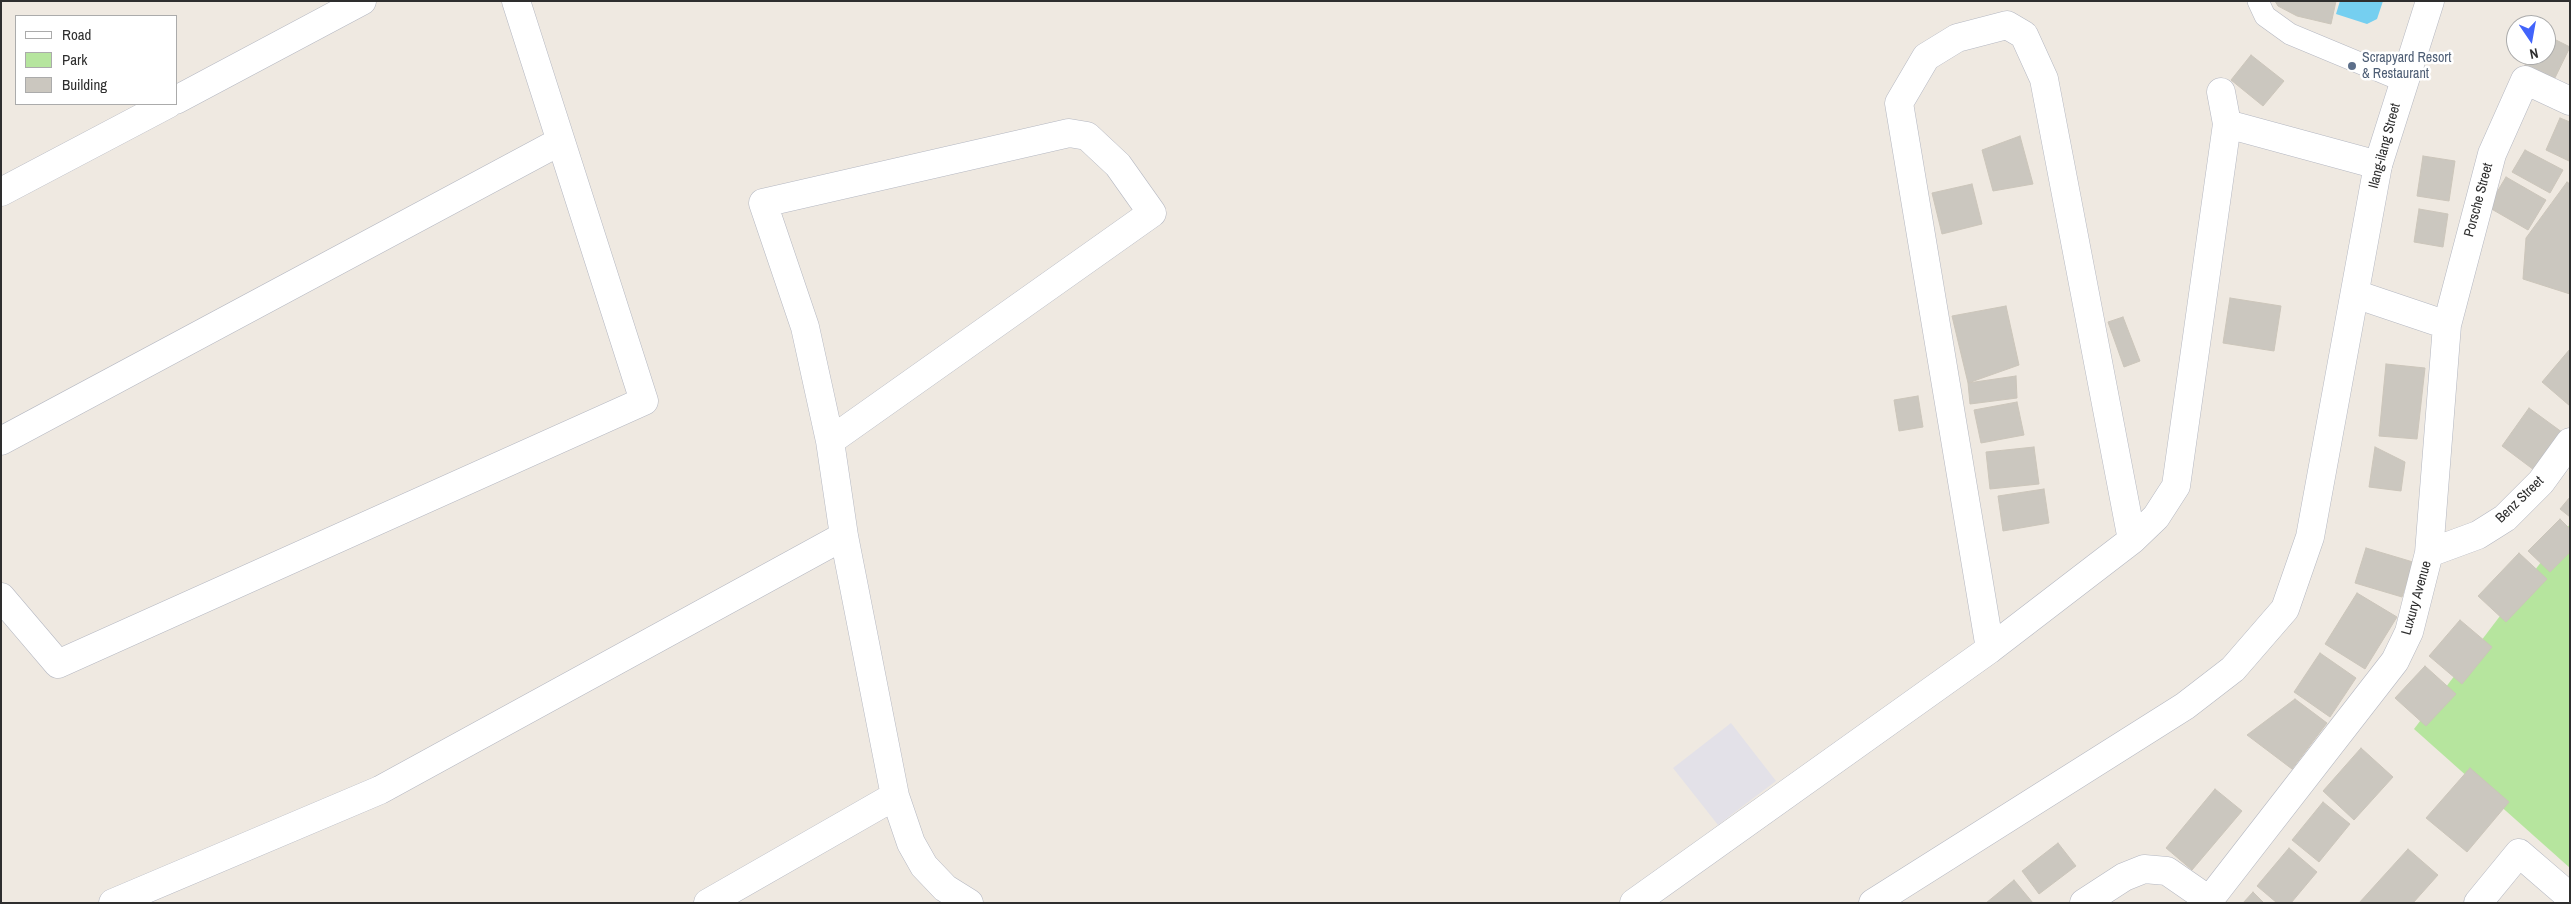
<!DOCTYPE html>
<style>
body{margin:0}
#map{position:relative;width:2571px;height:904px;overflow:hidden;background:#efe9e1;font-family:"Archivo Narrow",sans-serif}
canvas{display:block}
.frame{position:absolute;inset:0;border:2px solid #2e2e2e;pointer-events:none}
.legend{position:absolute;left:15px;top:15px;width:162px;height:90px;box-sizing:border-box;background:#fff;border:1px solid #ababab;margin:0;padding:6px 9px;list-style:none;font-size:15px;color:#2e2e2e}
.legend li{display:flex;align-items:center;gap:10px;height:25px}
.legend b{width:25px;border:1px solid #ababab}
.north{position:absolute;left:2506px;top:15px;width:50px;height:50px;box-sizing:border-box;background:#fff;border:1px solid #ababab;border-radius:50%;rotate:168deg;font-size:14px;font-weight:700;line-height:20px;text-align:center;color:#2e2e2e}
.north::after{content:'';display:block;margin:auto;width:18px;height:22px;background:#4264fb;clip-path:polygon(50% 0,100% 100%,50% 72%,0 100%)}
</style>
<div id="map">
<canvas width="2571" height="904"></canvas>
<div class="frame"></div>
<ul class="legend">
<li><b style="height:6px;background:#fff"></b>Road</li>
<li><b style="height:14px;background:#b6e59e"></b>Park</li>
<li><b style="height:14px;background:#cbc7bf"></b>Building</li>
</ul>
<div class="north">N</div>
</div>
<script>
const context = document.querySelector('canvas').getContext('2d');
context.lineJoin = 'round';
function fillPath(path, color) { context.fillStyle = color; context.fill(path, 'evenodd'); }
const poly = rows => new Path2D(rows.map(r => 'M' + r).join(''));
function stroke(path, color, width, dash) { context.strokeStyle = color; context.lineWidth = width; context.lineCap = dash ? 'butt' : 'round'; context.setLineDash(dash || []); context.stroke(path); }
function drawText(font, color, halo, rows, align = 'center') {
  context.font = font + ' "Archivo Narrow",sans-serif'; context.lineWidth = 5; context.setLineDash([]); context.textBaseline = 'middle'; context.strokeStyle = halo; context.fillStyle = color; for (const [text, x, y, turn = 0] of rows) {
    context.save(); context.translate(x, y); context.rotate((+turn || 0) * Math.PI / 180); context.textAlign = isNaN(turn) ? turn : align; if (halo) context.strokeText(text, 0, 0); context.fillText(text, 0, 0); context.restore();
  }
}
const industrial = poly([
 [1731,723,1776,781,1718,825,1673,768]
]);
const green = poly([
 [2570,524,2570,868,2414,729]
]);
const water = poly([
 [2340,1,2383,1,2377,19,2367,24,2336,14]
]);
const building = poly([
 [2275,1,2336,1,2331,24,2297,16,2278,6,2275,1],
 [2546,35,2570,47,2551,86,2522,71,2530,55,2546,55,2546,35],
 [2251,55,2284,81,2263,106,2231,80,2251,55],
 [2560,118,2570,122,2569,161,2546,150,2560,118],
 [2020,136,2033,184,1993,191,1982,150,2020,136],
 [2525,150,2563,170,2550,193,2512,172,2525,150],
 [2423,156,2455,161,2449,201,2417,196,2423,156],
 [2506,177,2546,200,2528,230,2488,207,2506,177],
 [2567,182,2570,184,2570,294,2523,279,2526,238,2567,182],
 [1972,184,1982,224,1942,234,1932,193,1972,184],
 [2419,209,2448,214,2443,247,2414,242,2419,209],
 [2230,298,2281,306,2274,351,2223,343,2230,298],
 [2006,306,2019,365,1968,383,1952,316,2006,306],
 [2123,317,2140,361,2124,367,2108,322,2123,317],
 [2570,349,2570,406,2542,382,2570,349],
 [2386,364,2425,368,2417,439,2379,436,2386,364],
 [2016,376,2017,398,1970,404,1968,383,2016,376],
 [1918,396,1923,427,1899,431,1894,400,1918,396],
 [2017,402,2024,435,1981,443,1974,410,2017,402],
 [2529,408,2570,438,2542,476,2502,446,2529,408],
 [2034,447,2039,484,1990,489,1986,452,2034,447],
 [2375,447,2405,462,2401,491,2369,487,2375,447],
 [2044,489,2049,523,2003,531,1998,496,2044,489],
 [2570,497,2570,517,2560,509,2570,497],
 [2560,519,2570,529,2570,552,2550,572,2528,551,2560,519],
 [2366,548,2413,562,2402,597,2355,583,2366,548],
 [2519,553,2547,579,2506,622,2478,596,2519,553],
 [2357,593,2397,617,2365,669,2325,644,2357,593],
 [2460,620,2492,647,2462,684,2429,656,2460,620],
 [2320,653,2356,678,2330,717,2294,692,2320,653],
 [2425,666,2456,694,2426,726,2395,698,2425,666],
 [2295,699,2327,723,2292,769,2247,735,2295,699],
 [2361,748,2393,777,2354,820,2323,791,2361,748],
 [2470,768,2509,802,2467,852,2426,818,2470,768],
 [2215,789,2242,811,2192,870,2166,848,2215,789],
 [2323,802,2350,824,2319,862,2292,840,2323,802],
 [2058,843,2076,866,2039,894,2022,871,2058,843],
 [2289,848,2317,872,2291,903,2277,903,2257,886,2289,848],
 [2408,849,2438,875,2413,903,2359,903,2408,849],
 [2014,880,2033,903,1986,903,2014,880],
 [2253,892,2264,903,2243,903,2253,892]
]);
const lane = poly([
 [2258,1,2265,16,2290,34,2403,81]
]);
const street = poly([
 [176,100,362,1],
 [2227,124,2378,165],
 [1,192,168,104],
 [2355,294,2447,325],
 [1,441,559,142],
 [830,441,1152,213,1118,165,1087,136,1069,133,763,203,805,327,830,441,844,536,895,796,911,843,924,866,945,888,969,903],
 [2429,553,2478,535,2505,518,2541,482,2570,442],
 [1,597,58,664,644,401,516,1],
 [1990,649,1899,103,1926,57,1957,38,2007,25,2024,35,2044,79,2132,540],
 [113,903,380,790,844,536],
 [708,903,895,796],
 [1634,903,1990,649,2132,540,2156,517,2176,486,2227,124,2221,92],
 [2084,903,2124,877,2144,869,2167,871,2209,900],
 [2207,903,2395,661,2409,632,2429,553,2447,325,2492,154,2525,80,2570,101],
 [2478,903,2519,853,2570,897]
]);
const secondary = poly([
 [1873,903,2185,706,2233,669,2285,609,2310,537,2378,165,2430,1]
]);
const markers = [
 [2352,66,5,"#5c6f8a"]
];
const serviceNames = [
 ["Scrapyard Resort",2362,58],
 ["& Restaurant",2362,74]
];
const streetNames = [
 ["Ilang-ilang Street",2385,146,-75],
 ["Porsche Street",2479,200,-75],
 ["Benz Street",2520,500,-44],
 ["Luxury Avenue",2417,598,-74]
];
fillPath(industrial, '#e3e1e8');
fillPath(green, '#b6e59e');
fillPath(water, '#75cff0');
fillPath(building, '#cbc7bf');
stroke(building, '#cbc5ba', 1);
stroke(lane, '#b4b7c1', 22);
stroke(street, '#b4b7c1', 29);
stroke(secondary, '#b4b7c1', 29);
stroke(lane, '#fff', 21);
stroke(street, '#fff', 28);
stroke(secondary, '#fff', 28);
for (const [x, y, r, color] of markers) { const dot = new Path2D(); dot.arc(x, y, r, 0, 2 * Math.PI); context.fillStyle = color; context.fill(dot); stroke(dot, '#fff', 2); }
drawText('14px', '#4e5e75', '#fff', serviceNames, 'left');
drawText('14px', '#2e2e2e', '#fff', streetNames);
</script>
